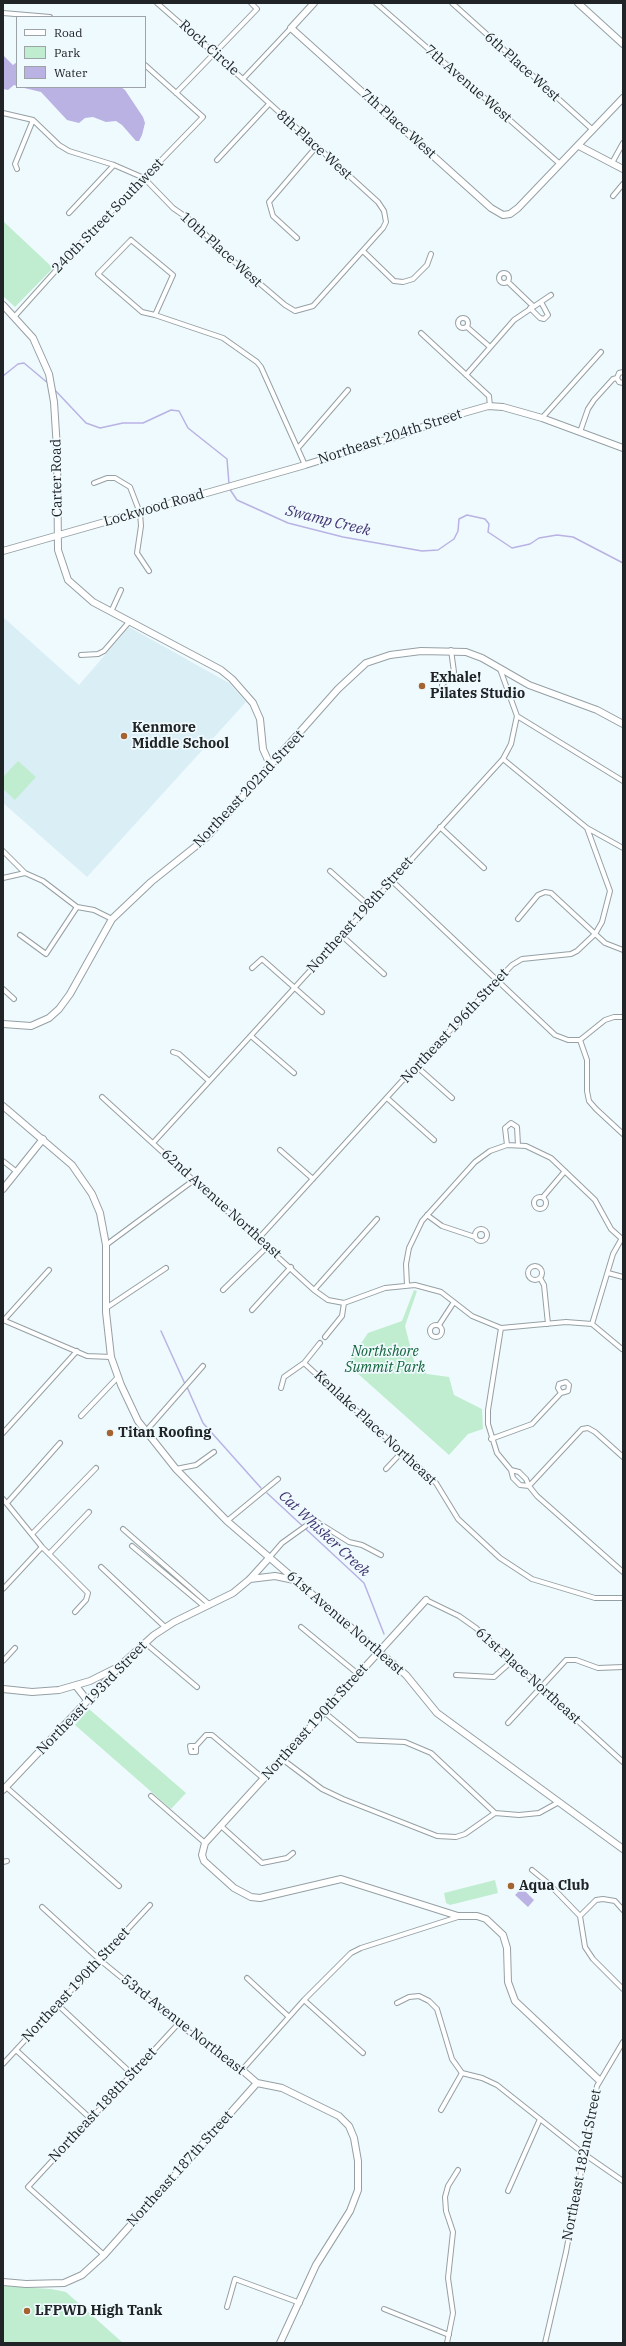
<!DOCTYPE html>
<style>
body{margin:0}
#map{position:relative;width:626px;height:2346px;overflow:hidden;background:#effafe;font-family:"IBM Plex Serif",serif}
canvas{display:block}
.frame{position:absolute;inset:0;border:4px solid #202426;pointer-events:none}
.legend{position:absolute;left:16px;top:16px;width:130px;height:72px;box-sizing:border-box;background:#effafe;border:1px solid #9ca4a8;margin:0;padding:5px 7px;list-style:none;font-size:12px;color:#202426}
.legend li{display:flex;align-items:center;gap:8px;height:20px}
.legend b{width:20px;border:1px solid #9ca4a8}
</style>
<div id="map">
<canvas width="626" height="2346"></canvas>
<div class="frame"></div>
<ul class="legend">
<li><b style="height:5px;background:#fff"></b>Road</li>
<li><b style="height:11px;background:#c0edcf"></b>Park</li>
<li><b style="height:11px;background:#b9b2e3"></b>Water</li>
</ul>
</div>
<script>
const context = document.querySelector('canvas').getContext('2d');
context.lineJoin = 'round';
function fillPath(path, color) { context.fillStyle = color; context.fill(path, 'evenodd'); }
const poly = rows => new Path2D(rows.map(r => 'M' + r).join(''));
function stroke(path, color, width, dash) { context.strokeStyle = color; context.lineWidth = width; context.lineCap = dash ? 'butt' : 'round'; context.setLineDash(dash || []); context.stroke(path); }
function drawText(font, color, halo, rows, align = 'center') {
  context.font = font + ' "IBM Plex Serif",serif'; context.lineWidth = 3.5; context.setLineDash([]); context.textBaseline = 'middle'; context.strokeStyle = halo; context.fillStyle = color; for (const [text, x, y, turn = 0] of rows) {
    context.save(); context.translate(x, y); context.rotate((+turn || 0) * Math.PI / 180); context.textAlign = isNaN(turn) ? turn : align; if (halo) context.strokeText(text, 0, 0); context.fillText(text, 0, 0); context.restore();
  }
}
const built = poly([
 [3,617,79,685,129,627,229,683,246,702,87,877,3,803]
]);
const green = poly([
 [3,221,53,268,15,307,3,296],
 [18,761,36,777,15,800,3,789,3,777],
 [414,1290,417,1291,405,1326,414,1361,427,1374,449,1377,454,1395,482,1409,483,1429,468,1434,449,1455,347,1364,368,1333,402,1321],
 [89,1709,186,1793,171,1809,75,1725],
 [495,1880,498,1893,450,1905,446,1903,444,1893],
 [3,2286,51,2289,66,2292,123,2343,3,2343]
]);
const water = poly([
 [3,55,13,65,17,62,17,86,14,85,8,90,3,89],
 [20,87,121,87,125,90,143,117,145,123,142,135,139,141,136,141,122,125,116,121,106,122,93,117,85,118,79,123,67,120,41,92],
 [522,1888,534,1900,528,1907,515,1895]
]);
const stream = poly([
 [3,376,18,364,24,363,49,384],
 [53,388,86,423,100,428,123,423,143,423,171,410,179,411,188,428,227,459,229,484],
 [229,488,237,500,288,523,343,537,422,551,438,550,454,539,458,531,459,519,467,515,485,519,489,524,488,532,512,548,530,544,539,538,557,535,573,537,623,563],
 [161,1331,185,1384],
 [187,1387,203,1423,261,1488],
 [267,1493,364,1583,384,1634]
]);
const street = poly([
 [376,3,560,164],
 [452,3,593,130],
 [3,13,50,17],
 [243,79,291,28],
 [176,93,257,9,251,3],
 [3,113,33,120,59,145,69,151,114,165,144,178,173,208,196,224,218,248,285,305,295,311,313,306,383,228,386,222,384,211,378,202,214,53,157,3],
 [217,160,269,104],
 [612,163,623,143],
 [17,169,15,164,33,120],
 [613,196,623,184],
 [69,213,114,165],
 [297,238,273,216,269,202,317,146],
 [131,240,173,275,155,315,142,312,98,274,131,240],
 [363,251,394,281,403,282,413,279,427,265,431,254],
 '499 278a5 5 0 1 1 10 0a5 5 0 1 1-10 0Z',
 [508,282,533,306],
 [530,308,540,318,544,319,548,315,541,302],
 [155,315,223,338,257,362,261,367,305,465],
 [15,316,77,247,203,117,145,65],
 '458 323a5 5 0 1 1 10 0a5 5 0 1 1-10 0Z',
 [467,327,490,347],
 [421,333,489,396,490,406],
 [466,375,514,320,551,295],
 [617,378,619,382,623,383],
 [542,418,601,352],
 [580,432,588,409,594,400,613,379,617,378,619,373,623,372],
 [298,448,348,390],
 [94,483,107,478,115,478,130,487,140,513,141,526,137,553,149,571],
 [111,612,121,590],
 [81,655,98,654,104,651,129,622],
 [442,685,454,672,451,650],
 [517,716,623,781],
 [503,759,587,828,623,848],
 [440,827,484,868],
 [3,851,25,873,43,881,77,907,94,910,112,919],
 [330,871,368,905],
 [3,878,25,873],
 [391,880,555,1035,568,1040,580,1040,605,1020,614,1017,623,1017],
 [518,919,538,895,545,892,551,893,605,943,623,950],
 [20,935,46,954,77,907],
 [341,935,384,974],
 [252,968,262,959,322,1012],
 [3,989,14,999],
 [251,1036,294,1073],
 [580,1040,587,1060,587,1091,589,1101,596,1109,623,1134],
 [173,1052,179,1054,209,1081],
 [416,1066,452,1098],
 [102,1097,314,1290,328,1300,344,1303,385,1288,415,1285,441,1292,472,1316,501,1328,566,1322,592,1324,622,1349],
 [387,1098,434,1140],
 [153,1143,503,759,511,744,517,716,500,669],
 [507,1145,505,1128,511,1123,517,1127,518,1145],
 [280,1150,313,1179],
 [3,1161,17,1172],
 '534 1203a6 6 0 1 1 12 0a6 6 0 1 1-12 0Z',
 [543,1197,565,1171],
 [427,1215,442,1226,475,1237],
 '475 1235a6 6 0 1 1 12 0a6 6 0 1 1-12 0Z',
 [259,1238,401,1082,512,965,522,959,571,954,577,951,595,934,602,922,610,891,587,828],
 [106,1245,194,1180],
 '528 1273a7 7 0 1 1 14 0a7 7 0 1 1-14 0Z',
 [608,1273,623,1277],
 [540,1278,544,1285,548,1324],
 [407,1285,406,1264,409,1248,422,1221,475,1162,490,1151,507,1145,526,1146,551,1158,595,1200,611,1229,622,1239],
 [223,1290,268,1246],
 [314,1290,377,1219],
 [106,1308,166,1268],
 [252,1310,291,1267],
 [3,1320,87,1356,111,1357],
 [4,1320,49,1270],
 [592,1324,613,1254,622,1238],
 '430 1331a6 6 0 1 1 12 0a6 6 0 1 1-12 0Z',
 [439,1325,454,1302],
 [501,1328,488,1410,488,1424,497,1453,511,1470],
 [325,1337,342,1316,344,1303],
 [304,1363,436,1483,458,1519,500,1558,532,1579,595,1598,623,1598],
 [281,1388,284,1377,304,1363,320,1343],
 [81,1416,118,1377],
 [146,1431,203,1366],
 [3,1433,77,1351],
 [491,1439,532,1424,561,1393,568,1391,569,1385,566,1382,559,1384,558,1388,561,1393],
 [176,1469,196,1465,214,1452],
 [386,1469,401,1453],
 [529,1486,520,1485,513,1478,511,1470,519,1472,526,1479,529,1486,537,1496,623,1572],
 [529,1486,582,1429,588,1428,595,1432,623,1457],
 [3,1499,42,1547,88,1593,86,1600,75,1612],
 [7,1503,60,1443],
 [227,1521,278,1479],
 [123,1529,210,1605],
 [32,1534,96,1468],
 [132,1546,205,1607],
 [49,1554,89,1512],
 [269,1558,282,1543,314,1520,349,1542,362,1545,381,1555],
 [101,1567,165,1627],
 [3,1589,42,1547],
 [426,1600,459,1616,476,1628,623,1762],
 [301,1627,358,1674],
 [145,1643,197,1687],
 [3,1661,15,1648],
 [456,1675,494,1677,512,1661],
 [324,1712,358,1740,405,1742,431,1753,495,1813,519,1815,539,1813,559,1802],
 [508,1723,566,1660,576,1660,598,1668,623,1667],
 [196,1746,190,1746,191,1752,196,1752,196,1746,206,1735,212,1735,264,1779],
 [282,1759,322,1789,343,1799,437,1836,456,1837,465,1834,495,1813],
 [6,1787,119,1886],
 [151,1796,205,1843],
 [221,1826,262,1863,287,1858,293,1853],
 [3,1862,7,1861],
 [532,1870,548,1883,580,1916,585,1947,593,1959,623,1989],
 [42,1907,100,1960,178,2024,242,2070,304,2000,351,1953,361,1948,458,1917],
 [580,1916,596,1900,603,1899,615,1901,623,1910],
 [247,1978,289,2017],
 [304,2000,363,2053],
 [397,2003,409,1997,419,1996,429,2001,437,2009,452,2059,462,2073,482,2078,497,2085,584,2154,623,2181],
 [58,2005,132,2074],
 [16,2050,91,2119],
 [3,2064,150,1905],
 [441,2110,462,2073],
 [508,2191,540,2119],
 [104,2255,28,2187,178,2024],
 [227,2307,235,2279,300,2303],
 [384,2309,449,2335],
 [447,2343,453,2313,448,2278,453,2232,446,2211,445,2197,448,2186,458,2170],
 [545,2343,566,2252,597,2086,623,2042]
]);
const secondary = poly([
 [314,3,291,28,491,208,503,215,510,214,518,208,623,98],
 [578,3,623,44],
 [579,146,623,169],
 [3,305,33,338,49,374,54,402,57,449,58,550,68,580,93,602,221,670,232,679,253,703,260,719,263,749,271,767],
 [3,551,305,465,398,436,453,416,488,406,503,407,542,418,623,448],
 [3,1024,31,1026,49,1018,59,1009,70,994,112,919,151,882,206,838,338,689,366,663,390,655,421,651,466,652,482,658,529,685,597,710,623,724],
 [3,1106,72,1165,92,1194,100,1213,106,1245,106,1312,111,1357,121,1385,138,1421,176,1469,227,1521,406,1675,437,1713,623,1849],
 [3,1189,43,1139],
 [250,1579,275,1576,294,1580],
 [426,1600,205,1843,202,1855,204,1861,234,1888,251,1897,260,1898,341,1879,458,1916,477,1916,486,1919,503,1935,507,1948,508,1982,515,2001,599,2080],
 [76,1686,87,1700],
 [3,1689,32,1692,59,1690,90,1681,114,1669],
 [3,1790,122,1664,154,1635,174,1622,233,1593,250,1579,269,1558],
 [242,2070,257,2083,282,2088,339,2116,349,2126,354,2138,358,2161,358,2190,350,2211,316,2265,280,2343],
 [3,2282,26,2284,64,2283,82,2275,104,2255,257,2083]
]);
const markers = [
 [422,686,4,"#a66332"],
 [124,736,4,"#a66332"],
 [110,1433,4,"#a66332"],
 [511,1886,4,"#a66332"],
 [27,2311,4,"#a66332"]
];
const streetNames = [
 ["Rock Circle",209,48,42],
 ["6th Place West",522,67,42],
 ["7th Avenue West",468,84,41],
 ["7th Place West",398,124,42],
 ["8th Place West",314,145,42],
 ["240th Street Southwest",108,216,-46],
 ["10th Place West",221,250,42],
 ["Northeast 204th Street",390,437,-18],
 ["Carter Road",57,478,-91],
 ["Lockwood Road",154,508,-16],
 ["Northeast 202nd Street",249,789,-47],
 ["Northeast 198th Street",360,915,-48],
 ["Northeast 196th Street",455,1026,-47],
 ["62nd Avenue Northeast",221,1204,42],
 ["Kenlake Place Northeast",375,1428,43],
 ["61st Avenue Northeast",345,1623,41],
 ["61st Place Northeast",528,1676,42],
 ["Northeast 193rd Street",92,1698,-46],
 ["Northeast 190th Street",315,1722,-48],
 ["Northeast 190th Street",76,1985,-47],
 ["53rd Avenue Northeast",183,2025,38],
 ["Northeast 188th Street",103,2105,-47],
 ["Northeast 182nd Street",582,2165,-79],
 ["Northeast 187th Street",180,2169,-48]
];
const poiNames = [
 ["Exhale!",430,678],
 ["Pilates Studio",430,694],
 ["Kenmore",132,728],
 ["Middle School",132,744],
 ["Titan Roofing",118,1433],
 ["Aqua Club",519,1886],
 ["LFPWD High Tank",35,2311]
];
const parkNames = [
 ["Northshore",385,1352],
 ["Summit Park",385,1368]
];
const waterNames = [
 ["Swamp Creek",328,521,14],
 ["Cat Whisker Creek",324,1534,43]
];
fillPath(built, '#daeef6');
fillPath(green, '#c0edcf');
fillPath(water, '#b9b2e3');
stroke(stream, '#b9b2e3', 1.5);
stroke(street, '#96a0a4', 6);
stroke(secondary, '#96a0a4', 8);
stroke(street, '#fff', 4);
stroke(secondary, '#fff', 6);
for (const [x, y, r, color] of markers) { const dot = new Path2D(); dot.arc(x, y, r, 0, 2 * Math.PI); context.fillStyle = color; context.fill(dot); stroke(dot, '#effafe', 1.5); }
drawText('14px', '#202426', '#effafe', streetNames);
drawText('bold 14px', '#202426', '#effafe', poiNames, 'left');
drawText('italic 14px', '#13623a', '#effafe', parkNames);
drawText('italic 15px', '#40336e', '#effafe', waterNames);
</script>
